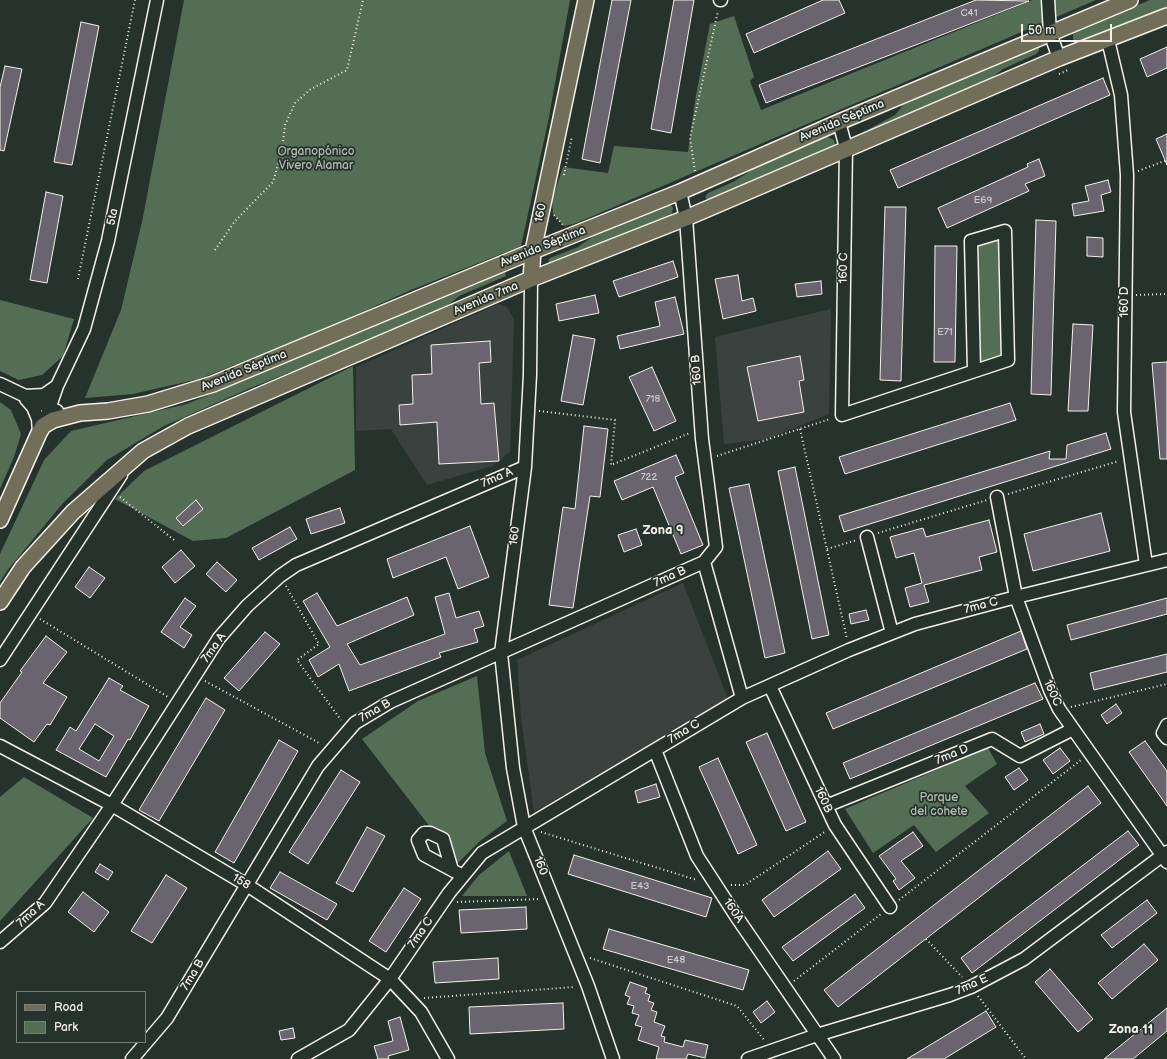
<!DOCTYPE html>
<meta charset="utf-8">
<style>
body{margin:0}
#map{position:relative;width:1167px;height:1059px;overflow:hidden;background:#26332d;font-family:"Balsamiq Sans",sans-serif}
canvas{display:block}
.legend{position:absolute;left:16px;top:991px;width:130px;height:52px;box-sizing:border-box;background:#26332d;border:1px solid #787f78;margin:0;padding:5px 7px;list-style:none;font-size:12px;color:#f4f1e8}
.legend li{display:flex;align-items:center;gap:8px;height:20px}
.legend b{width:20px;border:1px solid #787f78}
.scale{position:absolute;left:1021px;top:24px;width:91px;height:18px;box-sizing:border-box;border:2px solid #f4f1e8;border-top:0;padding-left:5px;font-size:12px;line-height:14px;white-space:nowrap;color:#f4f1e8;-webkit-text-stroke:3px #26332d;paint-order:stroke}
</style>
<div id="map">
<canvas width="1167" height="1059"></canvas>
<ul class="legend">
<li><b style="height:5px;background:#716e59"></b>Road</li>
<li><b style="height:11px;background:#546e55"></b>Park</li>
</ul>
<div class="scale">50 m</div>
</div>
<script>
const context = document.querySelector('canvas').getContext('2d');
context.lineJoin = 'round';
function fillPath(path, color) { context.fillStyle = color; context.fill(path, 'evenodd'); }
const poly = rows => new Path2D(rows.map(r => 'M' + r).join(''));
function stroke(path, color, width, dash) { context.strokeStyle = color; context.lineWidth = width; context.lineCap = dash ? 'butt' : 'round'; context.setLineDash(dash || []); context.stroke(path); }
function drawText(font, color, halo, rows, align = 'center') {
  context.font = font + ' "Balsamiq Sans",sans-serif'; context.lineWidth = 3.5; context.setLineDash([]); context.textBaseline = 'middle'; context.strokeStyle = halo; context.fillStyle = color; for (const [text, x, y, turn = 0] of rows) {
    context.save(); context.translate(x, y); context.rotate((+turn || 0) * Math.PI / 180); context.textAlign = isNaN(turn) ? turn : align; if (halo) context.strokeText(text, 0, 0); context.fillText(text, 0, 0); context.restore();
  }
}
const built = poly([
 [498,304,507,307,514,319,510,452,492,466,427,485,391,429,356,431,356,367],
 [831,309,829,414,767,439,724,444,715,337],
 [683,583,728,699,534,812,521,718,517,660]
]);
const green = poly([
 [184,0,570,0,548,122,521,246,411,290,320,331,199,379,133,394,85,398,121,310,142,222],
 [1033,0,1096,0,574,224,564,226,553,214,552,200,563,167,608,173,614,146,688,152,696,95,710,24,734,16,754,77,750,81,761,110],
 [1150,0,1167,0,1167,8,1083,42,1077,42,1073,39,1073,34,1078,30],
 [1035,47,1039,48,1039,51,1036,54,1003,69,986,82,871,131,868,131,869,129,895,115,903,105,910,102],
 [826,136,834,140,835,144,832,147,712,199,708,200,705,197,708,193,733,182,760,165],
 [666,204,670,204,673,208,671,216,551,264,548,261,550,258,578,247,601,231],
 [1005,231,1008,360,974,371,971,241],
 [505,271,506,276,459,296,440,312,248,389,164,426,107,460,63,503,7,571,0,582,0,554,44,460,71,431,187,404],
 [0,300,74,319,63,356,42,375,19,380,0,371],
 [353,366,355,470,226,538,193,541,115,499,144,471],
 [0,402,11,410,21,434,14,457,0,489],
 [477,676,485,753,507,821,480,841,458,863,362,739,418,701],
 [988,748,997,764,965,786,989,813,936,852,914,825,873,853,845,809],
 [24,777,93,818,0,921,0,797],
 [509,851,527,896,462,896,479,875]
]);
const building = poly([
 [612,0,631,0,600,163,582,159,612,0],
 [674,0,694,0,671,133,651,129,674,0],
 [823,0,839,0,845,13,754,53,746,34,823,0],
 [976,0,1029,1,766,103,759,85,976,0],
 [81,22,99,26,72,165,54,162,81,22],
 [1167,47,1167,68,1147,77,1140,59,1167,47],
 [5,66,22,69,4,151,0,150,0,87,5,66],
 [1103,78,1110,95,898,188,890,170,1103,78],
 [1167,134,1167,165,1156,139,1167,134],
 [1039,159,1045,176,1025,184,1029,191,947,228,938,208,1028,167,1027,164,1039,159],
 [1108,180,1111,192,1101,195,1104,211,1074,216,1072,204,1089,201,1085,186,1108,180],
 [46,192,63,196,47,283,30,280,46,192],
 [885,207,906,207,901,381,880,380,885,207],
 [1036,220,1056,221,1051,395,1031,394,1036,220],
 [1087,237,1103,238,1103,257,1087,256,1087,237],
 [935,246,957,246,955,362,934,362,935,246],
 [673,261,678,277,619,297,613,281,673,261],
 [738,275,742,301,753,298,756,311,723,319,715,279,738,275],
 [821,281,822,294,797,297,795,284,821,281],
 [595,295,599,313,559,321,556,304,595,295],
 [675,297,684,334,620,349,617,336,660,326,655,302,675,297],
 [1073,324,1093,325,1088,411,1068,411,1073,324],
 [573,335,595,339,583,405,561,401,573,335],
 [490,341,491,362,479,363,481,404,494,403,499,461,439,464,437,422,400,425,399,405,413,404,412,375,432,374,431,345,490,341],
 [800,356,804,380,799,381,804,412,758,421,747,367,800,356],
 [1167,362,1167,459,1160,459,1152,363,1167,362],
 [652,367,676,421,654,431,629,377,652,367],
 [1010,403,1016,420,845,474,839,457,1010,403],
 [584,426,608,429,600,497,590,496,573,608,549,605,563,507,575,509,584,426],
 [1106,433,1111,449,844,532,839,516,1050,451,1049,459,1066,459,1067,445,1106,433],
 [676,455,684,473,675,477,703,545,681,554,653,487,622,500,614,481,676,455],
 [795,467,829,635,812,639,778,471,795,467],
 [749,484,785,653,765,658,729,488,749,484],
 [196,500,203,509,183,526,176,518,196,500],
 [340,508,345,523,311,534,306,519,340,508],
 [1101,513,1110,551,1033,571,1024,534,1101,513],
 [989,520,997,552,979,557,982,570,924,585,929,602,910,607,905,588,922,583,914,553,896,558,890,537,923,528,926,537,989,520],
 [470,526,489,577,458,589,446,557,393,578,387,559,470,526],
 [290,527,297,539,259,560,252,548,290,527],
 [636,529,642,545,624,552,618,535,636,529],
 [181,550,195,566,175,583,162,567,181,550],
 [217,562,237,580,226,592,206,574,217,562],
 [89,567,105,578,90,598,75,587,89,567],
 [317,593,337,626,407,597,414,615,347,644,360,665,445,634,435,597,449,593,456,618,479,611,484,626,474,629,478,642,439,653,441,657,349,691,339,664,318,677,309,660,330,647,303,601,317,593],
 [185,598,196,606,180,627,192,635,184,648,161,632,185,598],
 [1167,598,1167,614,1071,640,1067,625,1167,598],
 [866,610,869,620,851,624,849,614,866,610],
 [1021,631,1027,649,833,729,826,713,1021,631],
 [265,632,280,644,239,691,224,678,265,632],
 [46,636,67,652,43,683,67,697,50,725,47,724,34,742,0,718,0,703,22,672,20,671,46,636],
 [1167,654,1167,672,1094,690,1090,673,1167,654],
 [109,678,123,686,120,690,149,706,130,740,128,739,106,777,56,750,70,727,76,731,109,678],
 [95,724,114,736,99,761,79,749,95,724],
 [1035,683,1043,699,850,779,843,763,1035,683],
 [206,698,225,710,159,821,139,810,206,698],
 [1116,704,1122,713,1107,724,1101,715,1116,704],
 [1040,724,1044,734,1025,742,1021,732,1040,724],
 [767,733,806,822,786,831,746,742,767,733],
 [279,740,298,751,234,863,215,852,279,740],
 [1145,741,1167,771,1167,806,1129,752,1145,741],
 [1060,748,1070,761,1053,774,1043,760,1060,748],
 [718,758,757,845,738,854,699,767,718,758],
 [1019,768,1028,780,1014,790,1005,777,1019,768],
 [341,770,360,782,308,864,289,852,341,770],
 [656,784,660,797,638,803,635,791,656,784],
 [1088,786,1101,803,838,1007,824,990,1088,786],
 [367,827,385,836,353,892,336,883,367,827],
 [1128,831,1139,845,972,973,961,958,1128,831],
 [913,832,923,846,901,861,915,878,899,890,893,881,896,879,879,856,913,832],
 [828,851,841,869,774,917,762,900,828,851],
 [574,855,712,898,706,917,568,874,574,855],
 [100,864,113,872,108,880,95,872,100,864],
 [280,872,337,904,327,920,270,888,280,872],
 [166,875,187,888,152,943,131,931,166,875],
 [404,888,421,899,386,952,369,941,404,888],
 [83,892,109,912,94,932,68,912,83,892],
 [855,894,865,908,793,961,782,947,855,894],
 [1147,900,1157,913,1112,948,1101,935,1147,900],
 [526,907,527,929,461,933,459,910,526,907],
 [609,929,749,970,743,990,603,949,609,929],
 [1144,944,1158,960,1112,999,1098,983,1144,944],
 [498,958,499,979,435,983,433,962,498,958],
 [1050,969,1093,1019,1078,1032,1035,982,1050,969],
 [630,982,647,988,645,993,650,995,648,1001,654,1003,651,1010,657,1012,654,1022,665,1026,661,1036,665,1037,664,1042,683,1047,685,1040,708,1045,705,1058,688,1054,686,1059,656,1059,659,1047,638,1040,642,1027,635,1025,639,1015,632,1013,634,1006,627,1004,630,997,625,995,630,982],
 [767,1001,775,1012,761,1023,753,1012,767,1001],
 [563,1003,564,1029,470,1034,469,1007,563,1003],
 [1167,1008,1167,1031,1133,1059,1104,1059,1167,1008],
 [986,1011,996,1027,944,1059,907,1059,986,1011],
 [400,1017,409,1050,388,1056,389,1059,378,1059,374,1046,393,1041,388,1021,400,1017],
 [293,1028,295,1038,281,1040,279,1031,293,1028]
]);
const path = poly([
 [1059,74,1068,70],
 [695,171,690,138,718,11],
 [1138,171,1167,160],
 [564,175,572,136],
 [554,215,563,225],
 [215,250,235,221,273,182,282,151,285,125,295,103,311,89,347,70,363,0],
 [78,279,135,0],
 [1136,295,1167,294],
 [539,411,615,420,611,465,690,433],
 [800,429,847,639],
 [717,456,830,419],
 [1008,494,1119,461],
 [120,497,174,540],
 [878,533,987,500],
 [827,549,857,540],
 [286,586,319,644,297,660,341,720],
 [40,619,168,697],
 [205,681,321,744],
 [1071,707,1167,684],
 [541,832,697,880],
 [731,885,745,885,826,831],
 [899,900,1081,760],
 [457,902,541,899],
 [926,939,962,977],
 [590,958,737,1006,765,1041],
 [794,981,881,914],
 [978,996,1026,1059],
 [424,998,575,987]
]);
const minor = poly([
 [720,0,721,0],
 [1048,0,1050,33,1059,58],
 [1108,40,1121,95,1127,175,1124,412,1146,565],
 [839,122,846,148,842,415,1008,360,1005,231,971,241,974,371],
 [531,279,530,375,525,467,501,653,513,768,524,827,588,986,613,1059],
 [0,384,57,411],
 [25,396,44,395,57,386],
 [26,399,33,407,38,419,39,432],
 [43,426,57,386,84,329,108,241,157,0],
 [997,497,1016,597,1050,690,1059,709,1167,862],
 [867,537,892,633],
 [704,562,742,698],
 [0,660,121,475],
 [770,686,835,825,890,907],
 [1167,725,1163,733,1167,738],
 [0,746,112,805,247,885,390,979,421,1012,448,1059],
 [655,750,697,856,736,916,834,1059],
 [826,806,992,739,1020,756,1073,729],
 [452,870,443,839,430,833,424,833,418,840,424,855,452,870,463,876],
 [0,942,45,903,112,805,219,638,247,606,280,576,296,565,525,467],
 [132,1059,167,1018,318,766,355,723,390,702,704,562,716,547,702,439,686,218,680,192],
 [298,1059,349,1030,390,979,449,893,482,853,742,698,849,650,915,624,1016,597,1167,560],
 [748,1059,817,1035,950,995,971,987,1024,959,1167,852]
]);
const major = poly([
 [531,279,533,251,586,0],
 [0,520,39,433,43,426,53,420,80,413,108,411,148,404,213,384,533,251,680,192,839,122,1130,0],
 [0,602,23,567,73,512,143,451,188,426,531,279,686,218,1059,58,1167,16]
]);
const numberNames = [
 ["C41",969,13],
 ["E69",983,200],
 ["E71",945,332],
 ["718",653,399],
 ["722",649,477],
 ["E43",640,886],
 ["E48",676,960]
];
const streetNames = [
 ["Avenida Séptima",842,121,-23],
 ["160",541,213,-78],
 ["5ta",113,217,-78],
 ["Avenida Séptima",543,247,-22],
 ["160 C",844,268,-89],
 ["Avenida 7ma",486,299,-23],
 ["160 D",1125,302,-90],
 ["160 B",697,370,-94],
 ["Avenida Séptima",244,371,-22],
 ["7ma A",497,478,-23],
 ["160",515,536,-82],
 ["7ma B",670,577,-24],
 ["7ma C",981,606,-15],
 ["7ma A",214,648,-55],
 ["160C",1052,693,66],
 ["7ma B",375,711,-30],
 ["7ma C",684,732,-31],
 ["7ma D",952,755,-22],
 ["160B",823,800,65],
 ["160",540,866,68],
 ["158",241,882,31],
 ["160A",733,911,56],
 ["7ma A",31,914,-43],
 ["7ma C",421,933,-56],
 ["7ma B",193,975,-59],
 ["7ma E",972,985,-25]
];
const parkNames = [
 ["Organopónico",316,152],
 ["Vivero Alamar",316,166],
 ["Parque",939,798],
 ["del cohete",939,812]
];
const neighbourhoodNames = [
 ["Zona 9",663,531],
 ["Zona 11",1131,1030]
];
fillPath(built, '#3a4240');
fillPath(green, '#546e55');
fillPath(building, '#69646e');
stroke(building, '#f4f1e8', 1);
stroke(minor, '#f4f1e8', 15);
stroke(major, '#f4f1e8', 18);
stroke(path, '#f4f1e8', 2, [1, 3]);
stroke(minor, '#26332d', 12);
stroke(major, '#716e59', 15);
drawText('10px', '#d1ceca', null, numberNames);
drawText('12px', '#f4f1e8', '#26332d', streetNames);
drawText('12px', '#b4bdad', '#26332d', parkNames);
drawText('bold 13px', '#f4f1e8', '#26332d', neighbourhoodNames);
</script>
